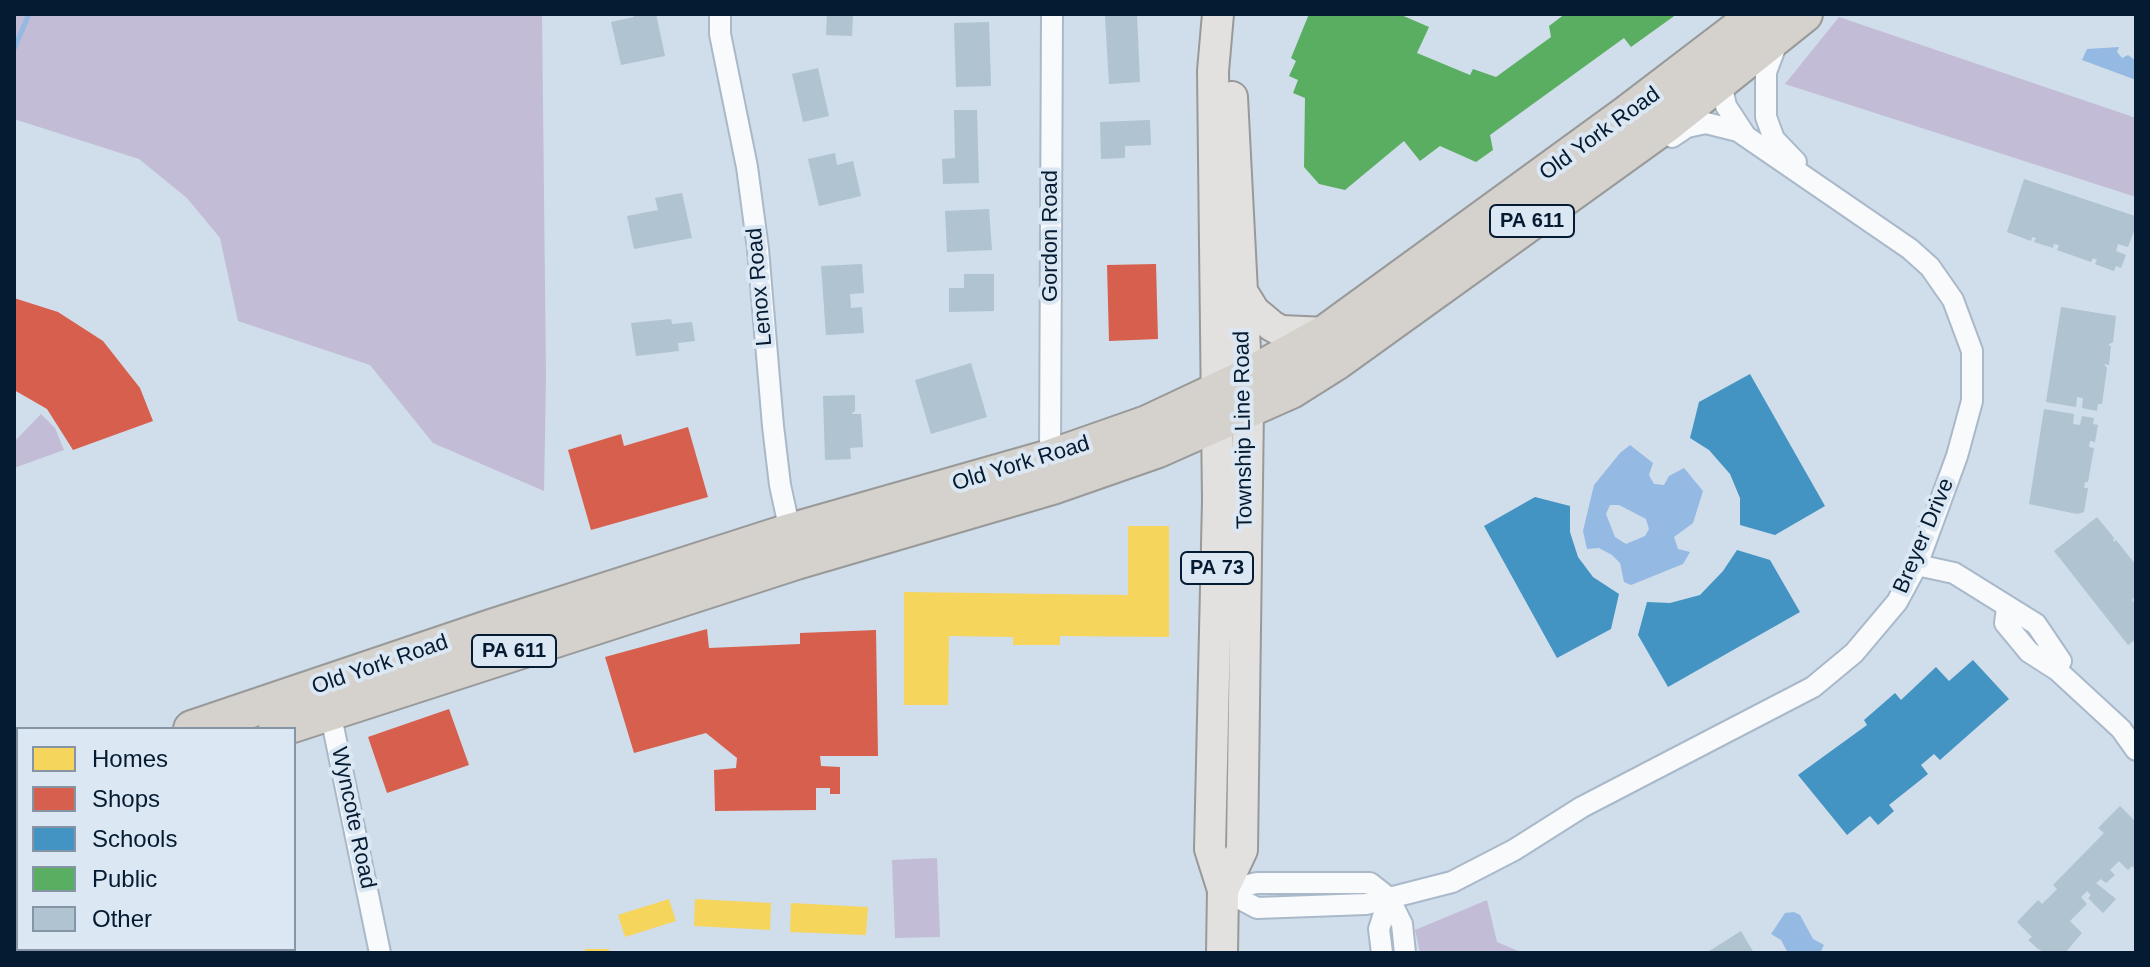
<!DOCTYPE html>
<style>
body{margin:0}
#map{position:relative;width:2150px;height:967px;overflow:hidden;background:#d0ddea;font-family:Arial,sans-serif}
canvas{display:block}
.frame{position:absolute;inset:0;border:16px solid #051b31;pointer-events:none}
.legend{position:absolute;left:16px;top:727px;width:280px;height:224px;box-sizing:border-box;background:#dce7f4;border:2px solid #8695a6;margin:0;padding:10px 14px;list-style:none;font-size:24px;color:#051b31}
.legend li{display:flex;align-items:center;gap:16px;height:40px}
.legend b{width:40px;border:2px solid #8695a6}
</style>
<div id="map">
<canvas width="2150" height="967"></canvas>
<div class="frame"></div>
<ul class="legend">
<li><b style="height:22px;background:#f6d55c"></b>Homes</li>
<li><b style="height:22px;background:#d6604d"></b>Shops</li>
<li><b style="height:22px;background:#4393c3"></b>Schools</li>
<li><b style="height:22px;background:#5aae61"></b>Public</li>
<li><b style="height:22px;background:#afc3d0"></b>Other</li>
</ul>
</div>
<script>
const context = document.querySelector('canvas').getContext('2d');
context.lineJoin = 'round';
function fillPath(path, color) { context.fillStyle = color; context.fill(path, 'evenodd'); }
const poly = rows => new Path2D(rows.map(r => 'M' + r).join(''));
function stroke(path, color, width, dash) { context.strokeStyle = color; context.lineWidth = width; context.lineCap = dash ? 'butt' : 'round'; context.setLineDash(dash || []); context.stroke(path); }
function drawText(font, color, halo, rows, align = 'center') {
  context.font = font + ' Arial,sans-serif'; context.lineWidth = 8; context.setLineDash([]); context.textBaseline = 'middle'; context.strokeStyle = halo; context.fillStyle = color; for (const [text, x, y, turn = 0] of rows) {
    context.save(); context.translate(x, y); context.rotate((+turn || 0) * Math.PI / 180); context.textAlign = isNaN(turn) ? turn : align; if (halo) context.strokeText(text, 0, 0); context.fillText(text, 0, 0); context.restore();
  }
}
const green = poly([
 [14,14,542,14,546,377,544,491,433,443,370,365,238,321,220,238,187,198,139,159,14,119],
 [1839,17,2136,118,2136,197,1785,84],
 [41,414,55,428,64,450,14,468,14,442],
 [937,858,940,937,895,938,892,860],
 [1487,900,1497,942,1523,953,1420,953,1415,930]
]);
const water = poly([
 [2119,47,2117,52,2122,58,2128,55,2136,61,2136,80,2082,60,2087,49],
 [1630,445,1653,463,1649,475,1654,484,1664,485,1669,476,1684,468,1703,491,1693,523,1674,537,1678,549,1690,552,1683,564,1631,585,1624,582,1620,563,1612,555,1599,548,1587,549,1583,531,1594,485,1620,453],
 [1610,505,1619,505,1646,519,1649,529,1645,536,1626,544,1615,537,1606,514],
 [1794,912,1800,915,1813,939,1824,945,1820,953,1788,953,1781,940,1771,934,1785,913]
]);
const homes = poly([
 [1128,526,1169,526,1169,637,1060,636,1060,645,1013,645,1013,637,949,636,948,705,904,705,904,592,1128,595],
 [669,899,676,921,625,937,618,915],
 [695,899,771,903,770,930,694,926],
 [791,903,868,907,866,935,790,932],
 [585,949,609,949,609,953,585,953]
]);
const shops = poly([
 [1156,264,1158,339,1109,341,1107,265],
 [14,298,58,312,103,341,140,388,153,421,73,450,47,409,14,390],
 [688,427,708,497,591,530,568,450,621,434,624,446],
 [707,629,709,648,800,644,800,633,876,630,878,756,820,756,821,766,840,767,840,794,830,794,830,788,816,788,816,810,715,811,714,770,736,768,737,758,706,733,634,753,605,657],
 [449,709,469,765,387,793,368,737]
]);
const schools = poly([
 [1750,374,1825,506,1775,535,1740,525,1740,498,1730,474,1709,450,1690,438,1699,402],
 [1535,497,1570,506,1570,532,1578,557,1593,577,1619,594,1611,629,1557,658,1484,526],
 [1737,550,1770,560,1800,612,1668,687,1638,635,1647,602,1670,603,1700,595,1723,571],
 [1973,660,2009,699,1940,760,1934,754,1921,765,1928,774,1889,805,1894,811,1878,825,1870,816,1847,835,1798,775,1867,725,1864,720,1895,693,1901,700,1936,667,1949,681]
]);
const public = poly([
 [1309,14,1399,14,1429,27,1417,53,1470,75,1473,69,1496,77,1551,37,1549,26,1565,14,1677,14,1631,47,1624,38,1490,135,1493,150,1476,162,1440,146,1420,161,1404,141,1345,190,1319,184,1304,167,1305,98,1293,93,1298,80,1289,76,1296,61,1291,58]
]);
const stream = poly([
 [14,49,29,14]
]);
const building = poly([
 [633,14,656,14,665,56,621,65,611,22,634,17],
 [827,14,853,14,852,36,826,35],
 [1137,14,1140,82,1109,84,1105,16],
 [989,22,991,86,956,87,954,23],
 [818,68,829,116,803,122,792,74],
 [954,110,977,110,979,183,943,184,942,159,955,158],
 [1150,120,1151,145,1125,146,1125,158,1101,159,1100,122],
 [835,153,837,165,853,161,861,196,819,206,808,159],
 [2024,179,2135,216,2136,226,2128,247,2118,244,2116,251,2126,255,2121,268,2116,266,2114,271,2095,264,2097,260,2093,258,2091,262,2057,250,2059,245,2054,244,2053,248,2034,242,2036,238,2032,237,2031,241,2007,232],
 [682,193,692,238,634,249,627,216,658,210,655,198],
 [989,209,992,250,947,252,945,211],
 [862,264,864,293,850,294,851,308,862,307,864,333,826,335,821,266],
 [964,274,994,274,994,311,949,312,949,288,964,288],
 [2061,307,2116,316,2113,342,2108,345,2111,346,2109,365,2104,364,2107,368,2102,404,2098,404,2097,411,2082,408,2083,398,2077,397,2076,407,2046,402],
 [671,319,672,324,692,322,695,341,678,343,679,351,636,356,631,323],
 [971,363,987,417,931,434,915,380],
 [855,395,855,411,851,414,861,414,863,447,850,448,851,459,825,460,823,396],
 [2044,409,2074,414,2073,424,2080,425,2082,416,2094,418,2093,424,2098,425,2095,442,2090,441,2089,447,2094,448,2088,482,2085,482,2084,488,2088,488,2084,512,2077,514,2029,504],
 [2097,517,2114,538,2113,542,2116,540,2136,565,2136,596,2132,600,2136,605,2136,639,2128,645,2054,551],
 [2120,806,2136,822,2136,870,2132,866,2128,870,2119,861,2110,870,2115,875,2106,883,2101,879,2096,883,2116,899,2103,913,2088,898,2091,895,2087,891,2081,897,2087,904,2070,921,2082,933,2065,953,2045,953,2037,948,2028,940,2032,937,2017,922,2038,900,2042,904,2057,889,2053,885,2104,833,2098,828],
 [1741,931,1754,953,1706,953]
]);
const street = poly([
 [720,14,720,34,747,167,758,249,773,426,780,485,792,540],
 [1777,43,1766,72,1766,117,1774,139,1796,162],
 [1719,74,1726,106,1745,135],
 [1050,458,1052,14],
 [1917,565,1954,573,2036,624,2061,661,2057,670],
 [2007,608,2005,623,2029,652,2057,670,2121,729,2136,750],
 [328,702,380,953],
 [1223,890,1257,908,1366,904,1452,882,1514,850,1582,807,1813,687,1854,653,1897,602,1917,565,1957,456,1972,401,1972,351,1953,300,1930,267,1910,249,1738,131,1706,123,1687,127,1672,137],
 [1223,890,1257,883,1370,883,1389,898,1402,924,1405,953],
 [1382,953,1379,929,1389,898]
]);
const primary = poly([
 [1218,14,1213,71,1218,501,1210,849,1223,890,1222,953],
 [1241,290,1254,311,1272,326,1281,331,1326,333],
 [1223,890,1242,850,1248,409,1232,97]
]);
const highway = poly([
 [192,729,494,627,790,532,1050,458,1147,424,1245,378,1326,333,1627,114,1758,14],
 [277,729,796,561,1052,486,1158,449,1291,390,1337,361,1665,125,1804,14],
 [14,790,18,788],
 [14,821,18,819]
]);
const shields = [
 [1532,221,84],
 [1217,568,72],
 [514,651,84]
];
const shieldNames = [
 ["PA 611",1532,221],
 ["PA 73",1217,568],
 ["PA 611",514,651]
];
const streetNames = [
 ["Old York Road",1600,134,-36],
 ["Gordon Road",1051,236,-90],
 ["Lenox Road",760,287,-95],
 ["Township Line Road",1244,430,-91],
 ["Old York Road",1021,464,-17],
 ["Breyer Drive",1924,536,-67],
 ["Old York Road",380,665,-19],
 ["Wyncote Road",353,818,78]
];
fillPath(green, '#c2bcd6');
fillPath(water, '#94b9e2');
fillPath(homes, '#f6d55c');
fillPath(shops, '#d6604d');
fillPath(schools, '#4393c3');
fillPath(public, '#5aae61');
stroke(stream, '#94b9e2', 5);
fillPath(building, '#afc3d0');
stroke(street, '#a9b9ca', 24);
stroke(primary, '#989999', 34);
stroke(highway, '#989999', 40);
stroke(street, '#f8fafc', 20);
stroke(primary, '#e3e1df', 30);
stroke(highway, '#d5d1cc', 36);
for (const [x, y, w] of shields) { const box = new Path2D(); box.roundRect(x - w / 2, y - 16, w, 32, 6); context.fillStyle = '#dce7f4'; context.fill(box); stroke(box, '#051b31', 2); }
drawText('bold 20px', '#051b31', null, shieldNames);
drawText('22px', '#051b31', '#dce7f4', streetNames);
</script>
